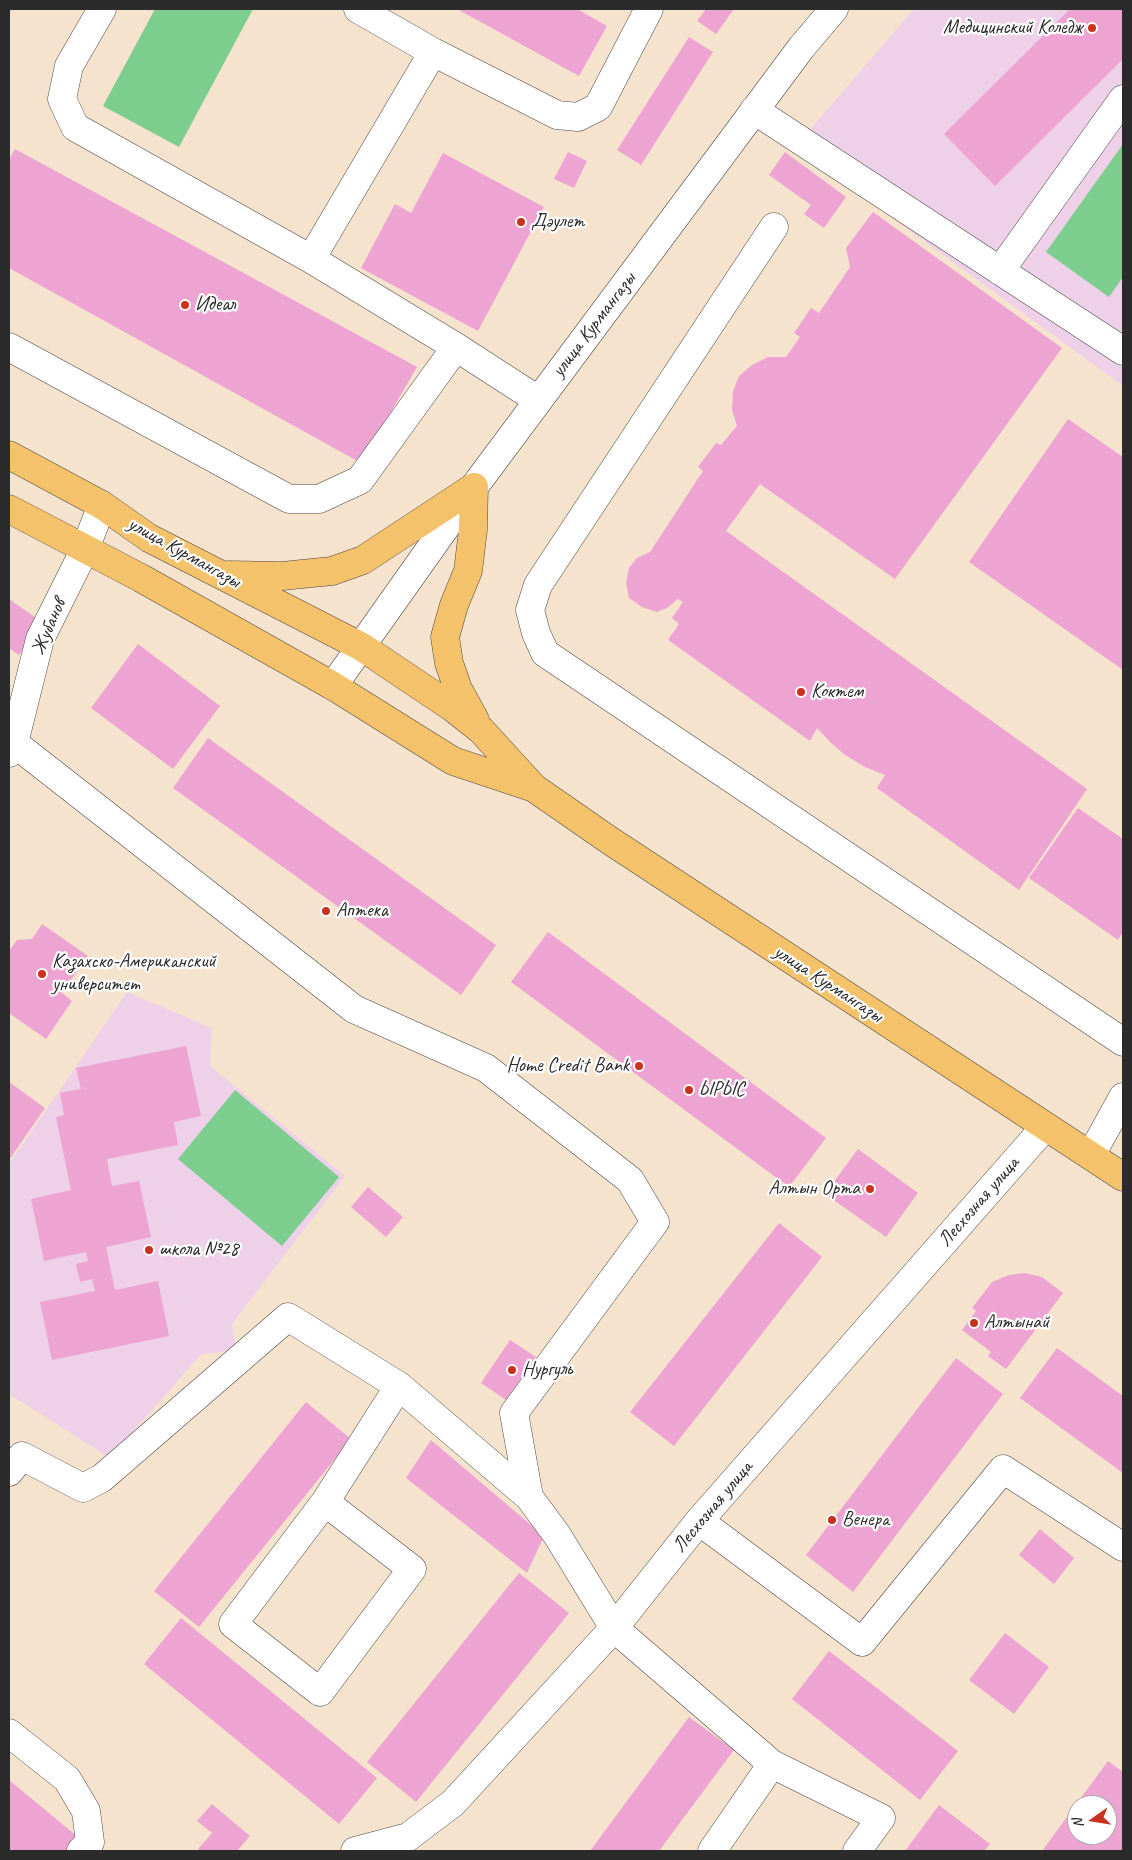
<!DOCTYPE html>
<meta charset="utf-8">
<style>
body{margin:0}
#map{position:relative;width:1132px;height:1860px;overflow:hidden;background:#f6e3cd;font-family:Caveat,sans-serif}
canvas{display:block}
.frame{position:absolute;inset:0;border:10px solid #2b2b2b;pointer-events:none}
.north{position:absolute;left:1067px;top:1795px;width:50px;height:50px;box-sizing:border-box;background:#fff;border:1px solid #aaa;border-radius:50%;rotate:257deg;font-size:14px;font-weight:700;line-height:20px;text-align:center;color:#2b2b2b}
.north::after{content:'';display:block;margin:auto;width:18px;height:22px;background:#c8321e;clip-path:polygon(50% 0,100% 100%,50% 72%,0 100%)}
</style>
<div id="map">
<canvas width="1132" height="1860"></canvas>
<div class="frame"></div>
<div class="north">N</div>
</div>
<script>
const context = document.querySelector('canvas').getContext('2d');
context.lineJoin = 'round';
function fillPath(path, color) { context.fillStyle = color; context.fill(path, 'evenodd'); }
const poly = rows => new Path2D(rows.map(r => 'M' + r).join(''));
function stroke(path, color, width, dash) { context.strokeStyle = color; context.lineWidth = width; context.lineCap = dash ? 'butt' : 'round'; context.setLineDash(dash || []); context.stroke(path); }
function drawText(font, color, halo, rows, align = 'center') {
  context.font = font + ' Caveat,sans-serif'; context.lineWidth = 4.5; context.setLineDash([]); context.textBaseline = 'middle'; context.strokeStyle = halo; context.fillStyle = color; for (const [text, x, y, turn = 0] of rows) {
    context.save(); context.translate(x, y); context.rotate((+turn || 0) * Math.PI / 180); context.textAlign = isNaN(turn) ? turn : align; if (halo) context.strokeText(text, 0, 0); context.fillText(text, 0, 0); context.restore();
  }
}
const built = poly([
 [914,9,1123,9,1123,386,795,147],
 [127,992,212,1028,210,1066,345,1176,232,1324,236,1350,201,1354,110,1458,9,1394,9,1164]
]);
const green = poly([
 [155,9,253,9,179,147,103,106],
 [1123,144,1123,277,1109,297,1046,252],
 [235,1090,339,1177,282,1246,178,1159]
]);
const building = poly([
 [457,9,577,9,607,26,579,76],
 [706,9,734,9,716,34,697,21],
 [1070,9,1123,9,1123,59,995,186,944,134],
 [689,37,713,52,641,165,617,150],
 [15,149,417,367,361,463,9,268,9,160],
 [568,152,587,161,574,188,554,179],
 [785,152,846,197,824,228,804,214,811,205,769,175],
 [443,153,544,207,478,331,361,268,395,204,411,213],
 [873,212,1062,348,895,579,760,484,726,531,1087,789,1019,890,877,788,885,775,865,767,845,755,830,742,817,728,810,741,668,640,679,624,672,618,683,602,678,599,667,608,657,612,642,607,629,598,626,583,629,568,637,558,650,552,703,471,698,467,716,443,721,445,737,426,732,410,733,391,739,376,752,365,768,357,786,357,800,337,794,333,811,308,819,313,850,267,846,248],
 [1068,419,1123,457,1123,670,969,562],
 [9,599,42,622,19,655,9,648],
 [138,644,220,706,173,769,91,708],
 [208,738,496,945,461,995,173,788],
 [1078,808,1123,839,1123,932,1118,940,1029,878],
 [42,924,88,956,62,993,72,1001,46,1039,9,1013,9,951,17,940,32,939],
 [548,932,826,1138,789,1187,511,982],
 [186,1046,201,1116,174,1122,178,1145,107,1159,112,1186,139,1181,151,1237,106,1247,115,1290,158,1281,169,1336,52,1360,40,1302,95,1291,92,1279,80,1282,76,1264,88,1261,86,1252,44,1261,31,1199,71,1190,56,1117,64,1115,60,1093,81,1089,76,1068],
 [9,1082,45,1108,9,1160],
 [858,1149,918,1193,886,1237,825,1194],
 [368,1187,403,1217,386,1237,351,1207],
 [779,1223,822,1257,674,1446,630,1412],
 [1024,1273,1042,1277,1063,1293,1006,1369,988,1356,991,1352,962,1330,976,1311,972,1308,992,1282,1009,1275],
 [510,1340,536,1357,506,1400,481,1383],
 [1057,1348,1123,1396,1123,1473,1020,1398],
 [956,1358,1003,1394,853,1592,806,1555],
 [306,1402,351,1439,199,1627,154,1591],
 [431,1440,544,1536,527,1573,406,1478],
 [1040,1529,1074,1558,1054,1584,1019,1555],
 [519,1573,569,1613,416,1802,367,1762],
 [181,1618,377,1778,339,1824,144,1664],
 [1005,1633,1049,1667,1014,1714,969,1680],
 [829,1651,958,1751,920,1800,792,1699],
 [689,1717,734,1750,659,1851,590,1851],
 [1108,1761,1123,1772,1123,1851,1042,1851],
 [1077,1805,1107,1805,1107,1835,1077,1835],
 [9,1780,78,1837,66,1851,9,1851],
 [212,1804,250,1836,237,1851,201,1851,198,1849,212,1833,197,1821],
 [939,1805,990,1844,984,1851,905,1851]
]);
const minor = poly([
 [102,9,69,66,62,99,75,127,311,259,456,347,538,400],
 [358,9,433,52,557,115,578,117,598,107,649,9],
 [754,110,1123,351],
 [774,227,538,585,530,610,536,633,545,653,1123,1042],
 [311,259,433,52],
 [1000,271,1123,99],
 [9,347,289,499,319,499,360,480,456,347],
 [333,686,474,487,801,48,834,9],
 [14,743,354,1009,486,1068,630,1180,655,1222,514,1413,529,1497],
 [9,753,14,743,40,639,85,549,102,505],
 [1091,1155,1123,1097],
 [9,1472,22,1456,83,1488,102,1478,288,1317,399,1386,529,1497,557,1535,614,1628,772,1764,881,1818,857,1851],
 [325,1502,412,1569,320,1692,233,1624,325,1502,399,1386],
 [699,1521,862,1642,1003,1469,1123,1547],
 [9,1733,67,1779,86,1811,90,1842,81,1851],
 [355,1851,408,1837,453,1803,614,1628,699,1521,1045,1127],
 [712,1851,772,1764]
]);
const major = poly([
 [9,455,102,505,149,538,362,647,453,708,481,730,534,788,609,840,1123,1177],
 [474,487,473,530,468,571,454,605,445,637,449,663,458,689,475,720],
 [9,509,141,578,333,686,453,761,531,787],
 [229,575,282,576,332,571,363,560,474,487]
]);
const markers = [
 [1092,28,5,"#c8321e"],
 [521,222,5,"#c8321e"],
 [185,305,5,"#c8321e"],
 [801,692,5,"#c8321e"],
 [326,911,5,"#c8321e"],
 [42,974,5,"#c8321e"],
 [639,1066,5,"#c8321e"],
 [689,1090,5,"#c8321e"],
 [870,1189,5,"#c8321e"],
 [149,1250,5,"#c8321e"],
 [974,1323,5,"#c8321e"],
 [512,1370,5,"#c8321e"],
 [832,1520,5,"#c8321e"]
];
const poiNames = [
 ["Медицинский Коледж",1082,28,"right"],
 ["Дәулет",531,222],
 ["Идеал",195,305],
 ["Коктем",811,692],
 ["Аптека",336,911],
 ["Казахско-Американский",52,962],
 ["университет",52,985],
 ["Home Credit Bank",629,1066,"right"],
 ["ЫРЫС",699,1090],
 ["Алтын Орта",860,1189,"right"],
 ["школа №28",159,1250],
 ["Алтынай",984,1323],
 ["Нургуль",522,1370],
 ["Венера",842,1520]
];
const streetNames = [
 ["улица Курмангазы",594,325,-53],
 ["улица Курмангазы",184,553,29],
 ["Жубанов",49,627,-67],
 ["улица Курмангазы",828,984,33],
 ["Лесхозная улица",979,1202,-49],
 ["Лесхозная улица",713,1507,-50]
];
fillPath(built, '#eed0e8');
fillPath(green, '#7dcd8e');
fillPath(building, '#eda4d3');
stroke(minor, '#494743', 29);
stroke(major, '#494743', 29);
stroke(minor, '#fff', 28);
stroke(major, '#f3c26a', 28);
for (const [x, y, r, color] of markers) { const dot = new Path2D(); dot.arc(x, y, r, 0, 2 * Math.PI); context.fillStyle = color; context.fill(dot); stroke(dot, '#fff', 2); }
drawText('20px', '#2b2b2b', '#fff', poiNames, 'left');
drawText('20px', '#2b2b2b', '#fff', streetNames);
</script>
